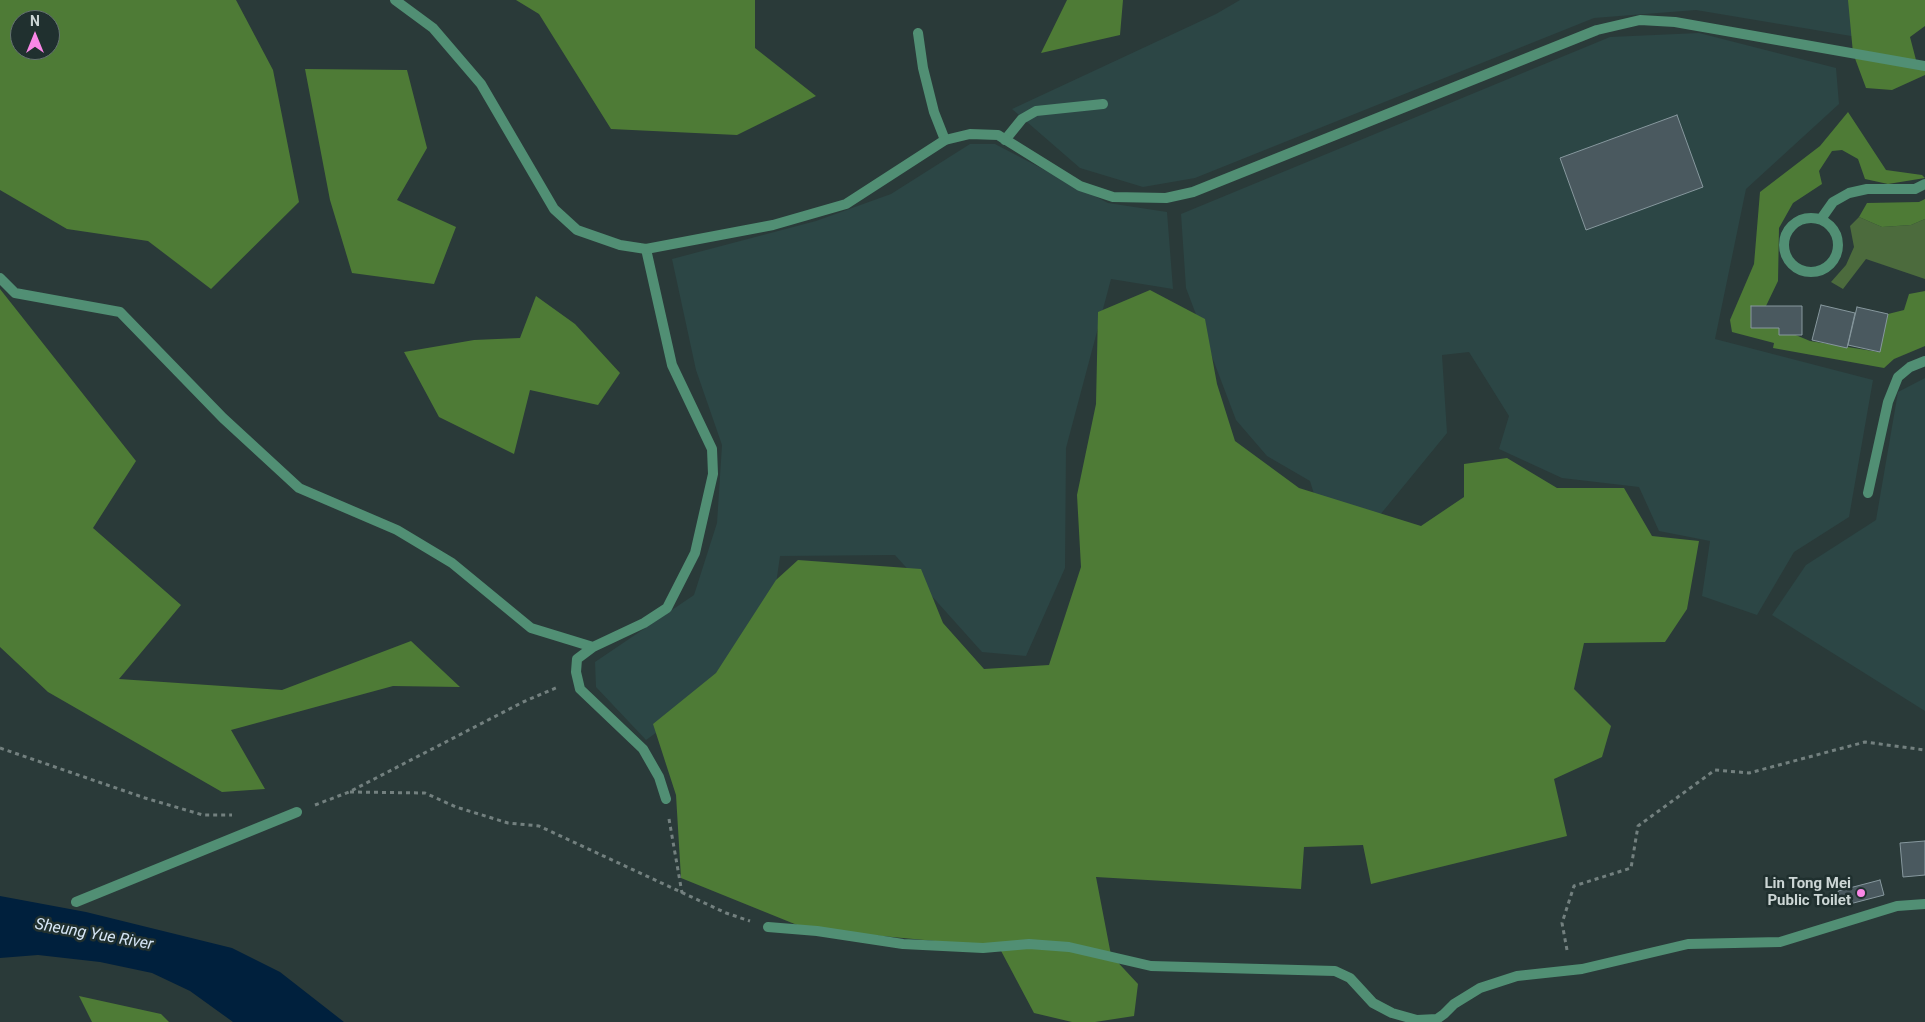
<!DOCTYPE html>
<style>
body{margin:0}
#map{position:relative;width:1925px;height:1022px;overflow:hidden;background:#2a3a39;font-family:Roboto,sans-serif}
canvas{display:block}
.north{position:absolute;left:10px;top:10px;width:50px;height:50px;box-sizing:border-box;background:#20302f;border:1px solid #657271;border-radius:50%;rotate:0deg;font-size:14px;font-weight:700;line-height:20px;text-align:center;color:#ccd6d5}
.north::after{content:'';display:block;margin:auto;width:18px;height:22px;background:#fa87e7;clip-path:polygon(50% 0,100% 100%,50% 72%,0 100%)}
</style>
<div id="map">
<canvas width="1925" height="1022"></canvas>
<div class="north">N</div>
</div>
<script>
const context = document.querySelector('canvas').getContext('2d');
context.lineJoin = 'round';
function fillPath(path, color) { context.fillStyle = color; context.fill(path, 'evenodd'); }
const poly = rows => new Path2D(rows.map(r => 'M' + r).join(''));
function stroke(path, color, width, dash) { context.strokeStyle = color; context.lineWidth = width; context.lineCap = dash ? 'butt' : 'round'; context.setLineDash(dash || []); context.stroke(path); }
function drawText(font, color, halo, rows, align = 'center') {
  context.font = font + ' Roboto,sans-serif'; context.lineWidth = 5; context.setLineDash([]); context.textBaseline = 'middle'; context.strokeStyle = halo; context.fillStyle = color; for (const [text, x, y, turn = 0] of rows) {
    context.save(); context.translate(x, y); context.rotate((+turn || 0) * Math.PI / 180); context.textAlign = isNaN(turn) ? turn : align; if (halo) context.strokeText(text, 0, 0); context.fillText(text, 0, 0); context.restore();
  }
}
const built = poly([
 [1240,0,1866,0,1857,37,1696,10,1594,18,1195,178,1143,187,1080,168,1012,109,1216,14],
 [1699,33,1836,68,1839,104,1746,189,1715,339,1873,380,1849,517,1794,552,1757,615,1702,596,1710,541,1659,531,1639,487,1562,478,1499,449,1509,416,1469,352,1442,355,1447,433,1357,543,1328,539,1310,481,1267,456,1236,420,1186,288,1181,214,1610,37],
 [970,144,995,144,1108,203,1167,212,1173,289,1111,279,1066,448,1065,568,1026,656,982,652,895,555,780,556,766,654,646,740,596,687,595,662,694,595,717,523,722,445,696,370,672,259,816,221,891,194],
 [1925,378,1925,711,1772,615,1806,565,1876,520,1898,392]
]);
const green = poly([
 [1859,217,1882,227,1911,225,1925,219,1925,279,1866,259,1843,289,1831,282,1846,265,1854,247,1850,226]
]);
const forest = poly([
 [0,0,236,0,273,70,299,202,211,289,148,241,67,229,0,190],
 [20,20,50,20,50,50,20,50],
 [516,0,755,0,755,48,816,96,737,135,611,129,539,14],
 [1067,0,1123,0,1120,35,1041,53],
 [1848,0,1925,0,1925,26,1910,37,1916,60,1925,65,1925,75,1892,90,1866,88,1853,53],
 [305,69,407,70,427,148,397,200,456,227,434,284,352,273,330,200],
 [1848,112,1886,170,1922,175,1925,178,1888,184,1865,179,1858,159,1842,150,1832,151,1819,171,1822,184,1793,203,1779,228,1778,281,1766,306,1751,306,1751,327,1779,328,1810,341,1879,352,1888,314,1904,310,1909,294,1925,291,1925,346,1894,359,1884,368,1773,348,1774,343,1732,332,1730,320,1754,264,1760,192,1820,146],
 [1925,199,1925,219,1911,225,1882,227,1859,217,1867,203,1919,202],
 [0,289,136,461,93,528,181,605,119,679,282,690,411,641,460,687,393,686,231,730,265,789,222,792,48,692,0,647],
 [1150,290,1205,319,1217,384,1235,441,1299,488,1421,526,1464,497,1464,464,1507,458,1557,488,1624,488,1652,536,1699,541,1687,609,1665,642,1584,643,1574,689,1611,726,1602,757,1554,779,1567,836,1371,884,1363,845,1304,847,1301,889,1096,877,1111,955,1138,984,1134,1016,1095,1022,1072,1022,1034,1013,999,947,807,929,681,878,676,795,653,724,716,673,776,580,798,560,921,569,943,623,984,669,1049,665,1081,567,1077,495,1096,404,1098,312],
 [536,296,575,324,620,373,598,405,530,390,514,454,439,417,404,352,474,340,520,338],
 [79,996,161,1014,169,1022,92,1022]
]);
const water = poly([
 [0,896,86,912,232,948,280,972,344,1022,233,1022,190,991,152,973,100,962,38,955,0,958]
]);
const building = poly([
 [1677,115,1703,187,1586,230,1560,158,1677,115],
 [1821,305,1855,313,1847,348,1812,340,1821,305],
 [1751,306,1802,306,1802,335,1779,335,1779,328,1751,328,1751,306],
 [1857,307,1888,314,1880,352,1848,345,1857,307],
 [1925,841,1925,875,1903,877,1900,843,1925,841],
 [1880,880,1884,895,1842,906,1838,891,1880,880]
]);
const path = poly([
 [0,748,145,798,203,815,232,815],
 [350,792,425,793,456,807,508,823,539,826,726,913,750,921],
 [315,805,349,792,523,702,558,687],
 [669,819,682,893],
 [1567,950,1562,923,1574,886,1631,868,1638,826,1715,770,1749,773,1865,742,1925,750]
]);
const lane = poly([
 [918,33,923,68,934,112,945,140],
 [1005,140,1022,119,1036,111,1103,104],
 '1784 245a27 27 0 1 1 54 0a27 27 0 1 1-54 0Z',
 [1821,219,1833,202,1849,193,1867,189,1915,189,1925,184],
 [646,249,672,365,712,449,713,474,695,553,667,608,644,623,593,647,577,659,576,672,580,689,643,749,659,777,666,799],
 [0,278,15,293,120,312,223,418,299,488,397,530,452,563,531,628,593,647],
 [1868,493,1888,402,1898,377,1910,367,1925,361],
 [76,902,297,812]
]);
const street = poly([
 [395,0,433,28,481,84,554,209,577,230,620,245,646,249,773,225,846,204,945,140,970,134,998,135,1080,186,1113,197,1166,198,1193,192,1597,30,1640,20,1675,22,1925,66],
 [768,927,817,931,903,944,983,948,1029,944,1069,947,1151,966,1335,971,1350,978,1373,1003,1392,1013,1417,1020,1437,1019,1444,1014,1454,1004,1480,988,1517,976,1582,969,1688,944,1780,942,1897,906,1925,904]
]);
const markers = [
 [1861,893,5,"#fa87e7"]
];
const poiNames = [
 ["Lin Tong Mei",1851,884],
 ["Public Toilet",1851,901]
];
const waterNames = [
 ["Sheung Yue River",94,935,10]
];
fillPath(built, '#2c4645');
fillPath(green, '#4c6b3d');
fillPath(forest, '#4e7b36');
fillPath(water, '#00203d');
fillPath(building, '#4a595f');
stroke(building, '#87989e', 1);
stroke(path, '#73807f', 3, [4, 4]);
stroke(lane, '#518f74', 10);
stroke(street, '#518f74', 10);
for (const [x, y, r, color] of markers) { const dot = new Path2D(); dot.arc(x, y, r, 0, 2 * Math.PI); context.fillStyle = color; context.fill(dot); stroke(dot, '#20302f', 2); }
drawText('bold 15px', '#ccd6d5', '#20302f', poiNames, 'right');
drawText('italic 16px', '#d6e6f6', '#20302f', waterNames);
</script>
